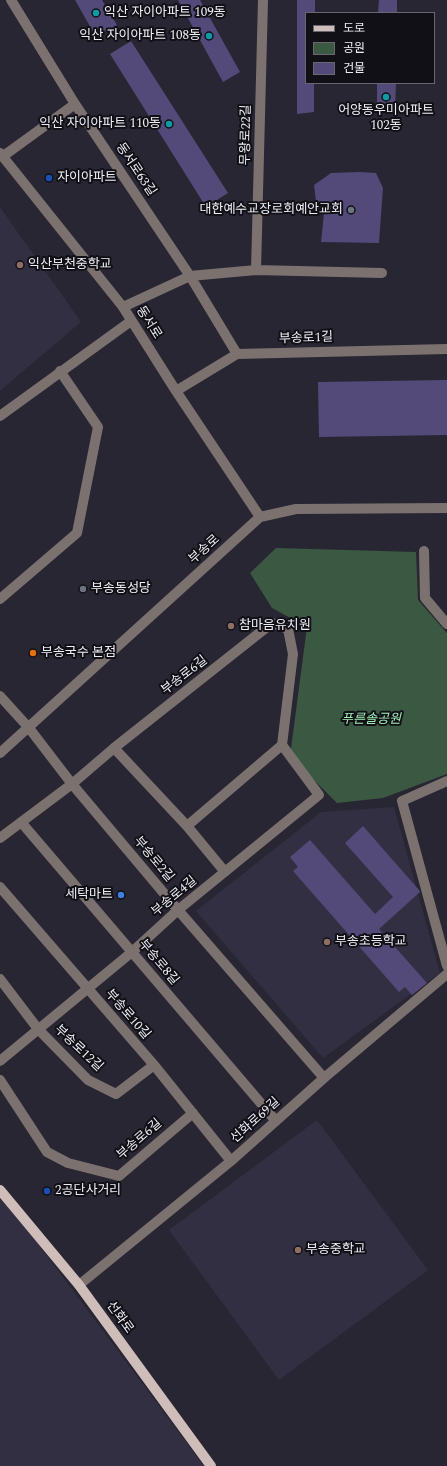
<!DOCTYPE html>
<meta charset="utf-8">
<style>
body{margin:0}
#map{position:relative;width:447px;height:1466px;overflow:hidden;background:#282633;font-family:Spectral,"Noto Sans KR",serif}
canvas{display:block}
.legend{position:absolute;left:305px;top:12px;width:130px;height:72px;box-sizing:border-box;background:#111016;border:1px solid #696870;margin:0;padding:5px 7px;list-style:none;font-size:12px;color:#eeedf6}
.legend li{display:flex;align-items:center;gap:8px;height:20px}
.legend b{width:20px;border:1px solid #696870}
</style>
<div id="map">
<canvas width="447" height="1466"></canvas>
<ul class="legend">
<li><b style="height:5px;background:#cfbdb9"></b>도로</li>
<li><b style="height:11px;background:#3b5842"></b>공원</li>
<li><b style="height:11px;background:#534a7a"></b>건물</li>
</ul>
</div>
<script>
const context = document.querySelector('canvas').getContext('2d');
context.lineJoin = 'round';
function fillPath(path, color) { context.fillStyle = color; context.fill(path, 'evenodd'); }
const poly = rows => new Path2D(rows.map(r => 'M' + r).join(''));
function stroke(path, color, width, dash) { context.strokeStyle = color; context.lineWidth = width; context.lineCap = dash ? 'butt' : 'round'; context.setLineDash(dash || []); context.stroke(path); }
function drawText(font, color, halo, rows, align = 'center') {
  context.font = font + ' Spectral,"Noto Sans KR",serif'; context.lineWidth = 4; context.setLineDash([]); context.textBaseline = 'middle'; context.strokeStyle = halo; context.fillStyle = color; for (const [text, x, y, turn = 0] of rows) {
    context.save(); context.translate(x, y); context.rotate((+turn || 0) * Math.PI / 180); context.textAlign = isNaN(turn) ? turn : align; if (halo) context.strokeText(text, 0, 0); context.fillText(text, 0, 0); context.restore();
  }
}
const built = poly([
 [0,207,81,322,0,391],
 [394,807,440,973,323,1058,196,911,321,812],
 [317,1120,428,1270,279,1380,169,1230],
 [0,1193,204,1466,0,1466]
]);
const green = poly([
 [276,548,416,552,418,600,447,633,447,774,383,798,337,803,290,756,307,627,272,608,250,573]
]);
const building = poly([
 [75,0,102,0,117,25,96,37],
 [178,0,200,0,240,72,223,82],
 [297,0,315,0,315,13,306,13,306,83,314,83,314,112,297,114],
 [379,0,397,0,397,13,378,13],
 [131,41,228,193,206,207,110,54],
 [377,83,396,83,395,111,377,111],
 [359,172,376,173,383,188,379,243,321,242,324,213,316,202,314,185,331,173],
 [447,380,447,435,319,437,318,382],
 [363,826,419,890,420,892,379,929,427,983,412,995,405,987,399,992,293,871,298,867,290,857,310,840,375,914,393,897,345,843]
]);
const minor = poly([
 [11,0,75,104,190,276,237,354],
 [0,153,123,307,176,391,260,517],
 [2,157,75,104],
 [256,270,263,0],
 [123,307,190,276,256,270,382,273],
 [176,391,237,354,447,349],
 [0,416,131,321],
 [424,551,425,598,447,624],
 [0,599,77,533,98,427,60,371],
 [0,696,29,728,72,784,178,910,324,1078],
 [114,748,187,826,225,872],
 [0,753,260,517,296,509,447,508],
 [447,781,402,801,447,966],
 [21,822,276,1121],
 [0,838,72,784,114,748,272,623,288,629,293,654,282,745,187,826],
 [0,887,154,1065,231,1161],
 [0,979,38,1029,88,1080,116,1094,154,1065],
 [0,1061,132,952,178,910,319,795,282,745],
 [0,1080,47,1152,68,1163,119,1176,193,1113],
 [79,1285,231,1161,324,1078,447,974]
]);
const major = poly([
 [0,1190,79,1285,211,1466]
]);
const markers = [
 [96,13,4,"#0f9aa8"],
 [209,36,4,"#0f9aa8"],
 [386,97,4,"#0f9aa8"],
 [169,124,4,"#0f9aa8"],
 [49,178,4,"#1a4fb4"],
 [351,210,4,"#6b7280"],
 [20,265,4,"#8d6e63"],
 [83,589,4,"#6b7280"],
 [231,626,4,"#8d6e63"],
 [33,653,4,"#e8710a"],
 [121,895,4,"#3f7fe0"],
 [327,942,4,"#8d6e63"],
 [47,1191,4,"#1a4fb4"],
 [298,1250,4,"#8d6e63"]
];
const poiNames = [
 ["익산 자이아파트 109동",104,13],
 ["익산 자이아파트 108동",201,36,"right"],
 ["어양동우미아파트",386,111,"center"],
 ["102동",386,126,"center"],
 ["익산 자이아파트 110동",161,124,"right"],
 ["자이아파트",57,178],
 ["대한예수교장로회예안교회",343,210,"right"],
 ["익산부천중학교",28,265],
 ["부송동성당",91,589],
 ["참마음유치원",239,626],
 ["부송국수 본점",41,653],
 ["세탁마트",113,895,"right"],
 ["부송초등학교",335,942],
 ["2공단사거리",55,1191],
 ["부송중학교",306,1250]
];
const streetNames = [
 ["무왕로22길",247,135,-89],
 ["동서로63길",135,170,56],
 ["동서로",148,323,58],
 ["부송로1길",306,339,-2],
 ["부송로",205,550,-42],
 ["부송로6길",185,676,-38],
 ["부송로2길",153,860,50],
 ["부송로4길",175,897,-40],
 ["부송로8길",158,963,50],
 ["부송로10길",127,1015,49],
 ["부송로12길",78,1049,43],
 ["선화로69길",256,1121,-42],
 ["부송로6길",140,1140,-41],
 ["선화로",119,1318,54]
];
const parkNames = [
 ["푸른솔공원",371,720]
];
fillPath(built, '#322f42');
fillPath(green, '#3b5842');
fillPath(building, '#534a7a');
stroke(minor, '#7b7270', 10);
stroke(major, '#cfbdb9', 10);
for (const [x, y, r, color] of markers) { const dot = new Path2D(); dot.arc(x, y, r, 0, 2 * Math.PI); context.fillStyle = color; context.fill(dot); stroke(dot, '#111016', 1.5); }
drawText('13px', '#eeedf6', '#111016', poiNames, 'left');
drawText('13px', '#eeedf6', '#111016', streetNames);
drawText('italic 13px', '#9fecb4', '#111016', parkNames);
</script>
